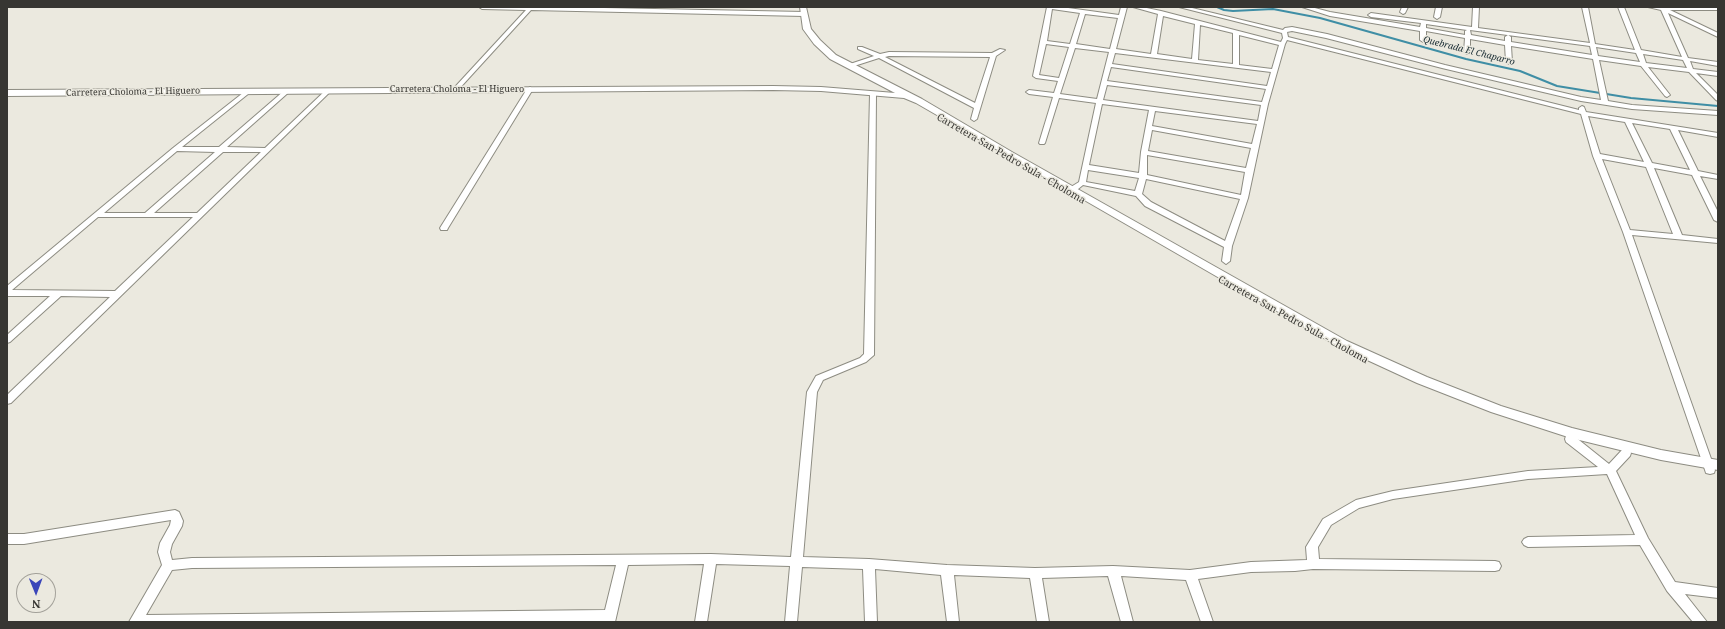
<!DOCTYPE html>
<style>
body{margin:0}
#map{position:relative;width:1725px;height:629px;overflow:hidden;background:#ebe9df;font-family:"Noto Serif",serif}
canvas{display:block}
.frame{position:absolute;inset:0;border:8px solid #373632;pointer-events:none}
.north{position:absolute;left:16px;top:573px;width:40px;height:40px;box-sizing:border-box;background:#ebe9df;border:1px solid #a3a19a;border-radius:50%;rotate:179deg;font-size:11px;font-weight:700;line-height:16px;text-align:center;color:#373632}
.north::after{content:'';display:block;margin:auto;width:14px;height:18px;background:#3b46b9;clip-path:polygon(50% 0,100% 100%,50% 72%,0 100%)}
</style>
<div id="map">
<canvas width="1725" height="629"></canvas>
<div class="frame"></div>
<div class="north">N</div>
</div>
<script>
const context = document.querySelector('canvas').getContext('2d');
context.lineJoin = 'round';
const poly = rows => new Path2D(rows.map(r => 'M' + r).join(''));
function stroke(path, color, width, dash) { context.strokeStyle = color; context.lineWidth = width; context.lineCap = dash ? 'butt' : 'round'; context.setLineDash(dash || []); context.stroke(path); }
function fillPath(path, color) { context.fillStyle = color; context.fill(path, 'evenodd'); }
function drawText(font, color, halo, rows, align = 'center') {
  context.font = font + ' "Noto Serif",serif'; context.lineWidth = 3; context.setLineDash([]); context.textBaseline = 'middle'; context.strokeStyle = halo; context.fillStyle = color; for (const [text, x, y, turn = 0] of rows) {
    context.save(); context.translate(x, y); context.rotate((+turn || 0) * Math.PI / 180); context.textAlign = isNaN(turn) ? turn : align; if (halo) context.strokeText(text, 0, 0); context.fillText(text, 0, 0); context.restore();
  }
}
const stream = poly([
 [1217,7,1224,10,1233,11,1273,9,1320,18,1466,59,1520,71,1557,86,1631,98,1718,106]
]);
const street = poly([
 [479,7,554,7,804,12,807,14,804,16,531,10,458,90,454,90,454,88,526,10,482,9,479,7],
 [1047,7,1061,7,1119,15,1121,7,1127,7,1116,49,1151,54,1158,14,1133,7,1142,7,1161,11,1281,42,1283,38,1282,33,1179,7,1188,7,1283,30,1285,28,1292,27,1327,34,1445,65,1581,97,1601,100,1593,59,1511,46,1512,62,1509,64,1506,62,1505,45,1470,39,1470,52,1467,54,1464,52,1465,38,1426,31,1426,40,1423,42,1420,40,1420,31,1330,16,1302,7,1311,7,1330,12,1420,27,1421,23,1371,17,1368,15,1371,13,1472,27,1473,7,1479,7,1478,28,1590,43,1582,7,1588,7,1595,44,1635,50,1618,7,1624,7,1641,50,1682,57,1661,10,1648,7,1718,7,1718,10,1670,10,1718,33,1718,37,1668,13,1688,58,1718,62,1718,66,1690,61,1693,69,1718,72,1718,76,1696,73,1718,95,1718,101,1716,100,1689,72,1648,67,1670,95,1667,97,1665,96,1641,66,1599,60,1608,101,1632,105,1718,111,1718,115,1632,109,1581,101,1442,68,1326,38,1292,31,1287,32,1288,37,1579,110,1579,108,1582,106,1584,107,1586,112,1718,133,1718,137,1678,130,1698,171,1718,175,1718,179,1700,176,1718,212,1718,222,1714,220,1692,175,1654,168,1682,235,1718,239,1718,243,1632,235,1715,470,1714,473,1710,474,1706,473,1705,470,1623,232,1593,156,1581,114,1287,40,1285,44,1268,104,1248,198,1232,246,1230,261,1226,264,1222,261,1224,247,1145,206,1136,196,1083,185,1072,194,1066,194,1066,190,1079,182,1096,103,1059,98,1045,143,1044,144,1040,144,1039,143,1053,97,1029,94,1026,92,1029,90,1054,93,1058,81,1036,78,1033,76,1047,7],
 [1052,9,1080,13,1070,44,1047,41,1052,9],
 [1085,14,1118,18,1110,49,1076,44,1085,14],
 [1163,16,1195,24,1192,59,1157,54,1163,16],
 [1426,24,1467,30,1465,31,1465,35,1426,28,1426,24],
 [1200,25,1233,33,1233,64,1198,60,1200,25],
 [1470,30,1590,46,1592,55,1511,42,1511,37,1508,35,1505,37,1505,41,1471,35,1470,30],
 [1239,35,1279,45,1272,69,1239,65,1239,35],
 [1046,44,1069,47,1059,78,1039,75,1046,44],
 [1596,47,1636,53,1640,62,1598,56,1596,47],
 [1075,48,1109,52,1097,99,1060,94,1075,48],
 [1115,53,1271,72,1267,86,1112,64,1115,53],
 [1643,54,1683,60,1687,68,1646,63,1643,54],
 [1111,67,1266,89,1262,102,1107,81,1111,67],
 [1107,85,1261,105,1258,121,1103,100,1107,85],
 [1102,104,1149,110,1141,152,1139,173,1089,165,1102,104],
 [1155,111,1257,124,1252,144,1152,126,1155,111],
 [1588,116,1625,122,1644,162,1600,154,1588,116],
 [1632,123,1670,129,1690,170,1652,163,1632,123],
 [1152,130,1251,148,1246,168,1148,151,1152,130],
 [1147,155,1245,172,1241,195,1147,175,1147,155],
 [1602,159,1646,167,1673,234,1630,230,1602,159],
 [1088,170,1139,178,1135,191,1086,182,1088,170],
 [1146,179,1240,199,1225,241,1151,202,1142,194,1146,179],
 [1402,7,1408,7,1405,13,1403,14,1400,12,1402,7],
 [1436,7,1442,7,1440,17,1437,19,1434,17,1436,7],
 [858,47,862,47,880,54,889,52,992,53,1000,49,1005,50,996,56,977,119,974,121,971,119,974,108,879,58,851,67,847,67,847,65,874,56,858,49,858,47],
 [889,56,990,57,975,103,885,57,889,56],
 [530,87,533,89,448,228,447,230,441,230,440,228,527,89,530,87],
 [248,89,253,90,182,147,219,147,285,90,289,90,289,92,227,147,265,148,327,89,332,90,11,403,7,404,7,395,110,297,61,296,10,342,7,343,7,335,50,296,7,296,7,286,173,148,248,89],
 [177,151,215,152,145,213,104,213,177,151],
 [223,152,261,152,197,213,154,213,223,152],
 [98,217,193,217,115,291,12,290,98,217],
 [873,92,876,94,874,355,866,362,823,380,817,392,803,557,869,559,947,565,1035,568,1113,566,1190,570,1251,562,1307,560,1306,547,1323,519,1356,500,1393,491,1528,471,1598,467,1566,442,1565,439,1566,436,1570,435,1574,436,1609,464,1622,450,1626,449,1630,450,1631,453,1630,456,1616,471,1648,538,1675,582,1718,588,1718,598,1685,594,1707,622,1693,622,1667,591,1640,545,1528,547,1524,545,1522,542,1524,539,1528,537,1635,535,1607,474,1528,479,1393,499,1359,508,1331,525,1318,547,1319,559,1495,561,1499,562,1501,566,1499,570,1495,571,1313,569,1295,571,1251,572,1198,579,1213,622,1201,622,1186,580,1121,576,1133,622,1121,622,1108,576,1042,578,1049,622,1037,622,1030,578,954,575,959,622,947,622,941,575,875,569,877,622,865,622,863,569,802,567,797,622,785,622,790,566,716,564,707,622,695,622,704,564,628,565,615,622,603,622,603,621,129,622,162,565,158,552,160,543,170,525,171,520,24,544,7,544,7,534,24,534,175,510,179,512,183,521,182,526,172,544,170,552,172,560,192,558,711,554,791,557,807,392,816,376,860,358,864,354,870,94,873,92],
 [616,565,605,610,146,615,172,570,192,568,616,565]
]);
const secondary = poly([
 [800,7,806,7,811,29,820,40,836,55,922,99,1012,152,1347,341,1427,377,1501,406,1572,428,1661,450,1718,460,1718,470,1661,460,1571,438,1491,412,1417,383,1339,347,916,103,904,98,821,91,773,90,7,96,7,90,773,86,821,87,895,93,830,59,814,44,803,29,800,7]
]);
const farWaternames = [
 ["Quebrada El Chaparro",1469,51,14]
];
const farStreetnames = [
 ["Carretera Choloma - El Higuero",457,89],
 ["Carretera Choloma - El Higuero",133,92,-1]
];
const streetNames = [
 ["Carretera San Pedro Sula - Choloma",1011,159,30],
 ["Carretera San Pedro Sula - Choloma",1293,320,29]
];
stroke(stream, '#3f8ea5', 2);
stroke(street, '#8d8c82', 2);
stroke(secondary, '#8d8c82', 2);
fillPath(street, '#fff');
fillPath(secondary, '#fff');
drawText('italic 9px', '#192c33', '#ebe9df', farWaternames);
drawText('9px', '#373632', '#ebe9df', farStreetnames);
drawText('10px', '#373632', '#ebe9df', streetNames);
</script>
